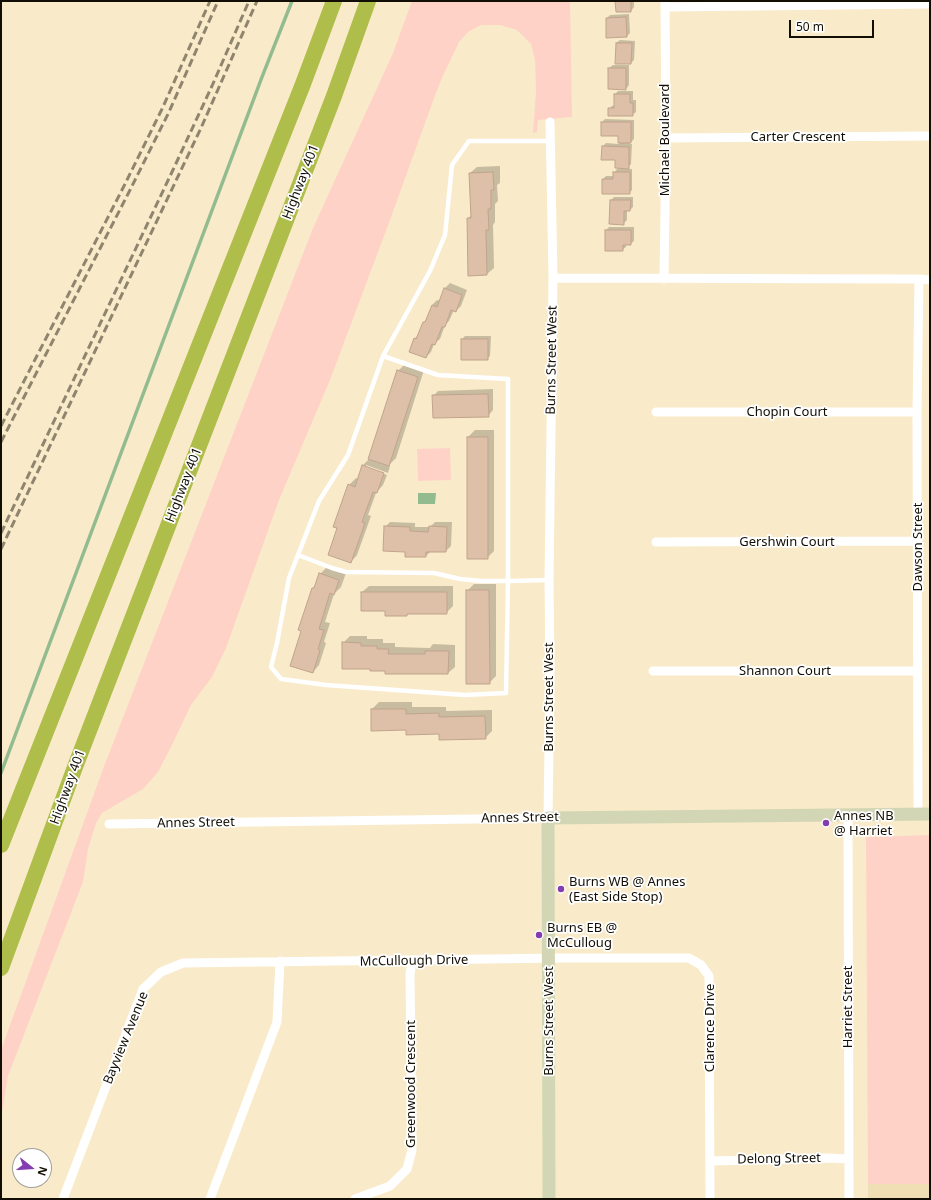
<!DOCTYPE html>
<style>
body{margin:0}
#map{position:relative;width:931px;height:1200px;overflow:hidden;background:#f9ebc9;font-family:"Noto Sans",sans-serif}
canvas{display:block}
.frame{position:absolute;inset:0;border:2px solid #120e03;pointer-events:none}
.north{position:absolute;left:12px;top:1148px;width:40px;height:40px;box-sizing:border-box;background:#fff;border:1px solid #a09f9a;border-radius:50%;rotate:107deg;font-size:11px;font-weight:700;line-height:16px;text-align:center;color:#120e03}
.north::after{content:'';display:block;margin:auto;width:14px;height:18px;background:#833db0;clip-path:polygon(50% 0,100% 100%,50% 72%,0 100%)}
.scale{position:absolute;left:789px;top:20px;width:85px;height:18px;box-sizing:border-box;border:2px solid #120e03;border-top:0;padding-left:5px;font-size:12px;line-height:14px;white-space:nowrap;color:#120e03;-webkit-text-stroke:3px #fff;paint-order:stroke}
</style>
<div id="map">
<canvas width="931" height="1200"></canvas>
<div class="frame"></div>
<div class="north">N</div>
<div class="scale">50 m</div>
</div>
<script>
const context = document.querySelector('canvas').getContext('2d');
context.lineJoin = 'round';
function fillPath(path, color) { context.fillStyle = color; context.fill(path, 'evenodd'); }
const poly = rows => new Path2D(rows.map(r => 'M' + r).join(''));
function stroke(path, color, width, dash) { context.strokeStyle = color; context.lineWidth = width; context.lineCap = dash ? 'butt' : 'round'; context.setLineDash(dash || []); context.stroke(path); }
function drawText(font, color, halo, rows, align = 'center') {
  context.font = font + ' "Noto Sans",sans-serif'; context.lineWidth = 3.5; context.setLineDash([]); context.textBaseline = 'middle'; context.strokeStyle = halo; context.fillStyle = color; for (const [text, x, y, turn = 0] of rows) {
    context.save(); context.translate(x, y); context.rotate((+turn || 0) * Math.PI / 180); context.textAlign = isNaN(turn) ? turn : align; if (halo) context.strokeText(text, 0, 0); context.fillText(text, 0, 0); context.restore();
  }
}
const built = poly([
 [868,1184,930,1184,930,1199,868,1199]
]);
const green = poly([
 [412,1,570,1,572,117,538,120,537,132,533,133,536,91,535,60,531,44,517,30,500,25,481,25,468,32,459,42,441,80,433,101,390,220,330,380,279,500,226,648,212,677,191,705,173,743,158,772,143,789,102,813,96,823,88,849,83,882,8,1076,2,1112,1,1107,1,1050,103,769,313,228,393,53],
 [450,448,451,480,418,481,417,449],
 [930,835,930,1184,868,1184,866,837]
]);
const water = poly([
 [418,493,436,493,435,504,418,504]
]);
const shadow = poly([
 [616,1,634,1,634,7,631,11],
 [629,14,630,33,627,36,607,18,610,15],
 [620,40,635,41,634,60,631,63,616,63,616,43],
 [613,65,629,65,629,85,626,89,609,68],
 [618,91,633,91,633,100,636,100,636,112,632,115,609,109,612,106,615,105,615,94],
 [605,119,634,120,634,139,629,144,632,144,631,164,627,169,627,168,603,146,606,143,619,144,619,135,602,122],
 [500,166,500,183,497,185,498,201,495,204,495,222,493,225,494,268,487,274,468,218,472,215,470,173,477,167],
 [617,169,632,169,632,190,629,193,603,179,606,176,614,176,614,173],
 [614,197,633,197,633,207,630,210,627,210,627,220,623,224,611,200],
 [609,227,634,227,634,241,630,244,626,244,626,247,622,250,606,230],
 [450,283,467,290,461,306,456,311,454,310,449,321,445,325,440,339,434,344,431,352,426,357,410,351,415,338,419,335,424,322,427,319,432,305,437,300,440,301,445,288],
 [465,336,491,336,490,356,487,359,462,339],
 [405,364,424,370,396,458,389,465,390,466,388,473,366,465,366,467,387,475,383,485,376,493,368,515,371,516,357,555,351,562,339,528,349,485,356,478,358,479,363,465,370,458,398,371],
 [493,389,493,410,488,416,433,396,438,391],
 [475,430,494,430,494,551,487,558,468,437],
 [390,522,415,523,415,527,430,527,435,522,452,522,451,546,446,551,431,551,426,556,406,551,385,527],
 [327,567,346,573,341,587,334,594,325,622,330,623,324,642,326,643,319,665,313,672,302,631,313,588,316,584,320,574],
 [474,584,496,584,496,676,489,683,467,591],
 [369,586,453,586,453,606,446,613,409,613,407,615,386,610,362,592],
 [350,636,367,636,367,639,383,639,383,643,395,643,395,647,430,648,433,644,455,645,455,667,448,673,386,670,371,668,343,643],
 [379,702,412,702,412,707,446,707,446,711,492,710,492,731,485,738,407,729,372,709]
]);
const stream = poly([
 [1,773,262,77,292,1]
]);
const building = poly([
 [615,1,631,1,631,12,616,12,615,1],
 [626,17,627,37,606,38,606,18,626,17],
 [616,43,632,43,631,64,615,64,616,43],
 [608,68,626,68,626,90,608,89,608,68],
 [614,94,630,94,630,103,633,103,633,116,608,116,608,108,614,108,614,94],
 [601,122,631,122,631,143,618,143,618,136,601,136,601,122],
 [602,146,629,147,629,169,615,168,615,160,601,160,602,146],
 [493,172,494,190,491,190,491,209,488,209,489,230,486,230,487,275,468,276,467,218,471,218,469,173,493,172],
 [613,172,630,172,630,194,602,194,602,179,613,179,613,172],
 [610,200,631,200,630,211,624,211,624,225,609,224,610,200],
 [605,230,631,230,631,245,623,245,623,251,605,251,605,230],
 [444,288,462,295,456,312,451,310,445,327,442,327,435,345,432,344,426,358,409,352,414,338,416,339,423,322,425,322,432,305,437,307,444,288],
 [461,339,488,339,488,360,461,360,461,339],
 [397,370,418,377,389,466,368,459,397,370],
 [488,394,489,417,433,418,432,395,488,394],
 [467,437,488,437,488,559,467,559,467,437],
 [362,465,384,473,377,493,373,492,362,522,365,523,351,563,328,555,337,528,333,527,348,484,355,487,362,465],
 [384,526,410,527,410,531,428,532,429,526,447,527,446,552,426,552,426,557,405,557,405,552,383,551,384,526],
 [319,573,339,580,334,595,330,593,319,629,324,630,318,649,320,650,313,673,290,666,301,631,298,630,312,588,314,588,319,573],
 [466,590,489,590,490,684,466,684,466,590],
 [361,592,447,592,447,614,407,614,407,616,385,616,385,611,361,611,361,592],
 [342,642,361,643,361,646,377,646,377,649,389,649,388,654,425,654,425,651,449,651,448,674,385,674,385,671,370,671,370,669,342,669,342,642],
 [371,709,406,709,406,714,439,713,439,717,485,716,486,739,439,740,439,734,406,735,406,730,371,731,371,709]
]);
const lane = poly([
 [383,356,438,375,508,379,508,581,506,693,465,695,326,685,281,679,271,667,277,643,289,578,319,501,348,455,383,356,430,271,445,235,452,165,469,141,550,141],
 [298,555,332,568,346,572,434,573,460,579,481,581,508,581,549,580]
]);
const street = poly([
 [665,7,930,4],
 [666,138,930,136],
 [553,278,919,279,930,280],
 [664,279,666,138,665,1],
 [656,412,917,412],
 [656,542,918,541],
 [653,671,918,671],
 [918,814,917,412,919,279],
 [848,815,849,1199],
 [109,824,548,818,550,672,549,580,553,278,550,122],
 [710,1161,827,1158,849,1159],
 [63,1199,143,989,161,972,183,963,563,958,689,958,701,965,709,976,710,1199],
 [210,1199,277,1022,280,961],
 [355,1199,390,1186,407,1169,412,1150,410,974,412,961]
]);
const secondary = poly([
 [549,1199,548,818,930,814]
]);
const highway = poly([
 [1,845,303,84,334,1],
 [1,968,75,767,334,96,368,1]
]);
const rail = poly([
 [1,426,124,186,163,107,210,1],
 [1,442,130,190,169,112,218,1],
 [1,533,172,172,212,86,249,1],
 [1,549,201,128,257,1]
]);
const markers = [
 [826,823,4,"#833db0"],
 [561,889,4,"#833db0"],
 [539,935,4,"#833db0"]
];
const streetNames = [
 ["Carter Crescent",798,137],
 ["Michael Boulevard",665,140,-90],
 ["Highway 401",301,182,-69],
 ["Burns Street West",552,360,-89],
 ["Chopin Court",787,412],
 ["Highway 401",184,485,-69],
 ["Gershwin Court",787,542],
 ["Dawson Street",918,547,-90],
 ["Shannon Court",785,671],
 ["Burns Street West",549,697,-90],
 ["Highway 401",68,787,-70],
 ["Annes Street",520,818,-1],
 ["Annes Street",196,823,-1],
 ["McCullough Drive",414,961,-1],
 ["Harriet Street",848,1007,-90],
 ["Burns Street West",549,1021,-90],
 ["Clarence Drive",710,1028,-90],
 ["Bayview Avenue",126,1038,-68],
 ["Greenwood Crescent",411,1084,-90],
 ["Delong Street",779,1159,-1]
];
const poiNames = [
 ["Annes NB",834,816],
 ["@ Harriet",834,831],
 ["Burns WB @ Annes",569,882],
 ["(East Side Stop)",569,897],
 ["Burns EB @",547,928],
 ["McCulloug",547,943]
];
fillPath(built, '#f0dfb5');
fillPath(green, '#ffd2c8');
fillPath(water, '#92bb8f');
fillPath(shadow, '#0003');
stroke(stream, '#92bb8f', 3.5);
fillPath(building, '#dec0a8');
stroke(building, '#c0a38c', 1);
stroke(lane, '#fff', 4.5);
stroke(street, '#fff', 9);
stroke(secondary, '#d2d6b5', 13);
stroke(highway, '#afbd4a', 16);
stroke(rail, '#8f856e', 3, [8, 4]);
for (const [x, y, r, color] of markers) { const dot = new Path2D(); dot.arc(x, y, r, 0, 2 * Math.PI); context.fillStyle = color; context.fill(dot); stroke(dot, '#fff', 1.5); }
drawText('13px', '#120e03', '#fff', streetNames);
drawText('13px', '#120e03', '#fff', poiNames, 'left');
</script>
